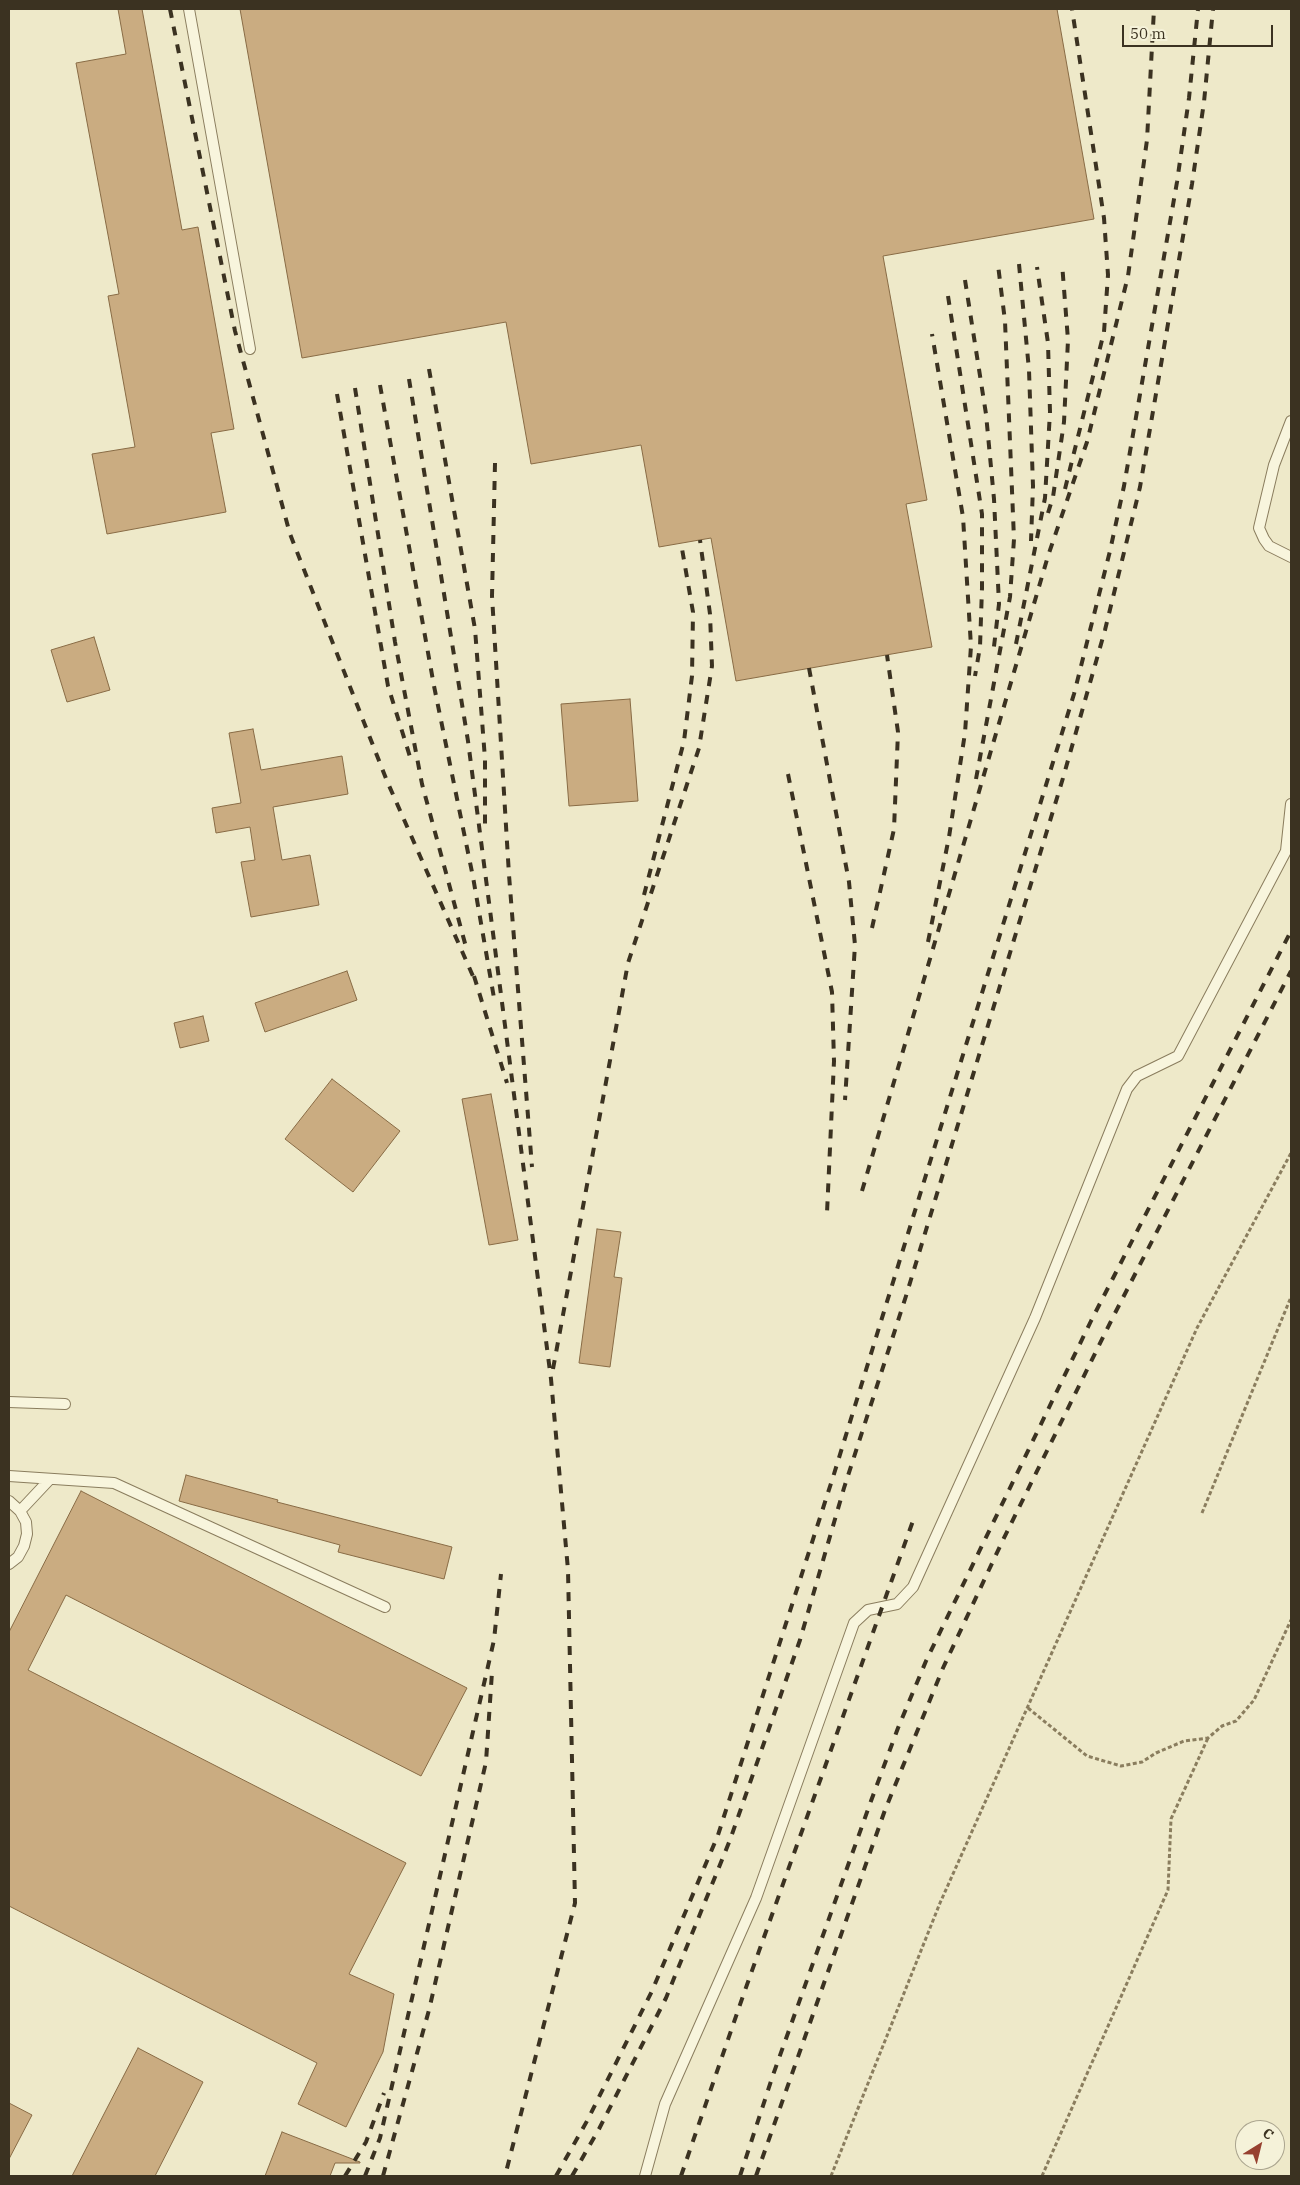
<!DOCTYPE html>
<meta charset="utf-8">
<style>
body{margin:0}
#map{position:relative;width:1300px;height:2185px;overflow:hidden;background:#eee9c9;font-family:"IBM Plex Serif",serif}
canvas{display:block}
.frame{position:absolute;inset:0;border:10px solid #3b3221;pointer-events:none}
.north{position:absolute;left:1235px;top:2120px;width:50px;height:50px;box-sizing:border-box;background:#f5f2d9;border:1px solid #aba58f;border-radius:50%;rotate:36deg;font-size:14px;font-weight:700;line-height:20px;text-align:center;color:#3b3221}
.north::after{content:'';display:block;margin:auto;width:18px;height:22px;background:#974130;clip-path:polygon(50% 0,100% 100%,50% 72%,0 100%)}
.scale{position:absolute;left:1122px;top:25px;width:151px;height:22px;box-sizing:border-box;border:2px solid #3b3221;border-top:0;padding-left:6px;font-size:15px;line-height:18px;white-space:nowrap;color:#3b3221;-webkit-text-stroke:4px #f5f2d9;paint-order:stroke}
</style>
<div id="map">
<canvas width="1300" height="2185"></canvas>
<div class="frame"></div>
<div class="north">С</div>
<div class="scale">50 m</div>
</div>
<script>
const context = document.querySelector('canvas').getContext('2d');
context.lineJoin = 'round';
function fillPath(path, color) { context.fillStyle = color; context.fill(path, 'evenodd'); }
const poly = rows => new Path2D(rows.map(r => 'M' + r).join(''));
function stroke(path, color, width, dash) { context.strokeStyle = color; context.lineWidth = width; context.lineCap = dash ? 'butt' : 'round'; context.setLineDash(dash || []); context.stroke(path); }
const building = poly([
 [118,9,142,9,182,230,198,227,234,429,211,433,226,512,107,534,92,454,135,447,108,296,119,294,76,63,126,54,118,9],
 [240,9,1057,9,1094,219,883,256,927,500,906,504,932,647,736,681,711,538,659,547,641,445,531,464,506,322,302,358,240,9],
 [94,637,110,690,67,702,51,650,94,637],
 [630,699,638,801,569,806,561,704,630,699],
 [253,729,261,770,342,756,348,794,273,807,282,860,310,855,319,905,251,917,241,862,255,860,250,827,216,833,212,808,241,803,229,733,253,729],
 [347,971,357,1000,265,1032,255,1003,347,971],
 [203,1016,209,1041,180,1048,174,1023,203,1016],
 [332,1079,400,1131,353,1192,285,1139,332,1079],
 [491,1094,518,1240,489,1245,462,1099,491,1094],
 [597,1229,621,1232,614,1277,622,1278,610,1367,579,1363,597,1229],
 [186,1475,278,1500,277,1502,452,1547,444,1579,338,1552,340,1545,179,1501,186,1475],
 [81,1491,467,1688,421,1776,66,1595,28,1670,406,1863,349,1974,394,1994,383,2052,346,2127,298,2104,317,2063,9,1906,9,1632,81,1491],
 [138,2048,203,2082,155,2176,72,2176,138,2048],
 [9,2103,32,2115,9,2159,9,2103],
 [282,2132,360,2162,360,2163,335,2163,330,2176,265,2176,282,2132]
]);
const path = poly([
 [1202,1513,1291,1297],
 [1028,1708,1087,1756,1121,1766,1142,1762,1156,1753,1184,1741,1208,1738,1222,1726,1236,1721,1254,1700,1291,1620],
 [831,2176,940,1903,1197,1328,1291,1153],
 [1042,2176,1168,1890,1171,1819,1208,1738]
]);
const service = poly([
 [189,9,250,349],
 [1291,421,1274,465,1259,528,1264,539,1269,546,1291,557],
 [9,1402,65,1404],
 [9,1476,114,1483,385,1607],
 [9,1501,20,1511,26,1522,27,1534,24,1546,18,1557,9,1564],
 [20,1511,50,1479],
 [645,2176,665,2104,756,1898,854,1623,868,1610,897,1604,913,1587,1035,1318,1127,1089,1137,1076,1178,1056,1286,851,1291,804]
]);
const rail = poly([
 [170,9,235,331,290,534,387,781,476,983],
 [1019,264,1029,370,1033,486,1031,541],
 [965,280,986,414,994,499,999,604,993,655],
 [948,296,982,514,982,588,980,647,975,676],
 [429,369,475,629,485,759,485,826],
 [409,379,468,741,551,1379,568,1570,575,1903,505,2176],
 [380,385,434,686,473,877,494,998],
 [355,388,395,642,422,784,466,947],
 [337,394,388,686,411,760],
 [495,463,492,596,509,875,532,1167],
 [1065,489,1104,332,1108,275,1104,218,1072,9],
 [1048,513,1053,497,1064,422,1068,340,1062,263],
 [1016,644,1045,498,1050,412,1048,343,1037,267],
 [809,668,849,882,855,945,845,1100],
 [788,774,832,992,834,1061,827,1213],
 [976,779,1010,597,1014,539,1005,321,998,265],
 [644,895,684,741,692,676,693,612,681,543],
 [872,928,894,829,898,732,887,655],
 [928,942,949,837,965,733,971,646,963,517,932,334],
 [474,976,507,1083],
 [862,1191,1048,556,1087,442,1128,276,1147,140,1154,9],
 [553,1369,628,963,699,748,712,666,710,614,700,540],
 [345,2176,366,2142,384,2093],
 [365,2176,380,2138,494,1640,501,1574],
 [383,2176,429,2010,486,1762,492,1672],
 [556,2176,587,2121,652,1991,718,1835,834,1474,1074,694,1110,551,1124,486,1177,182,1189,98,1198,9],
 [572,2176,599,2129,666,1998,730,1840,800,1640,844,1488,906,1296,1063,778,1105,630,1140,487,1192,184,1204,102,1213,9],
 [681,2176,744,1993,914,1518],
 [740,2176,773,2075,871,1801,898,1728,926,1661,1091,1321,1291,931],
 [756,2176,885,1810,943,1668,1002,1542,1113,1317,1291,971]
]);
fillPath(building, '#caac81');
stroke(building, '#886b45', 1);
stroke(service, '#8a7d5e', 12);
stroke(path, '#8a7d5e', 3, [4, 2.5]);
stroke(service, '#f8f5dd', 10);
stroke(rail, '#3b3221', 4, [9, 9]);
</script>
